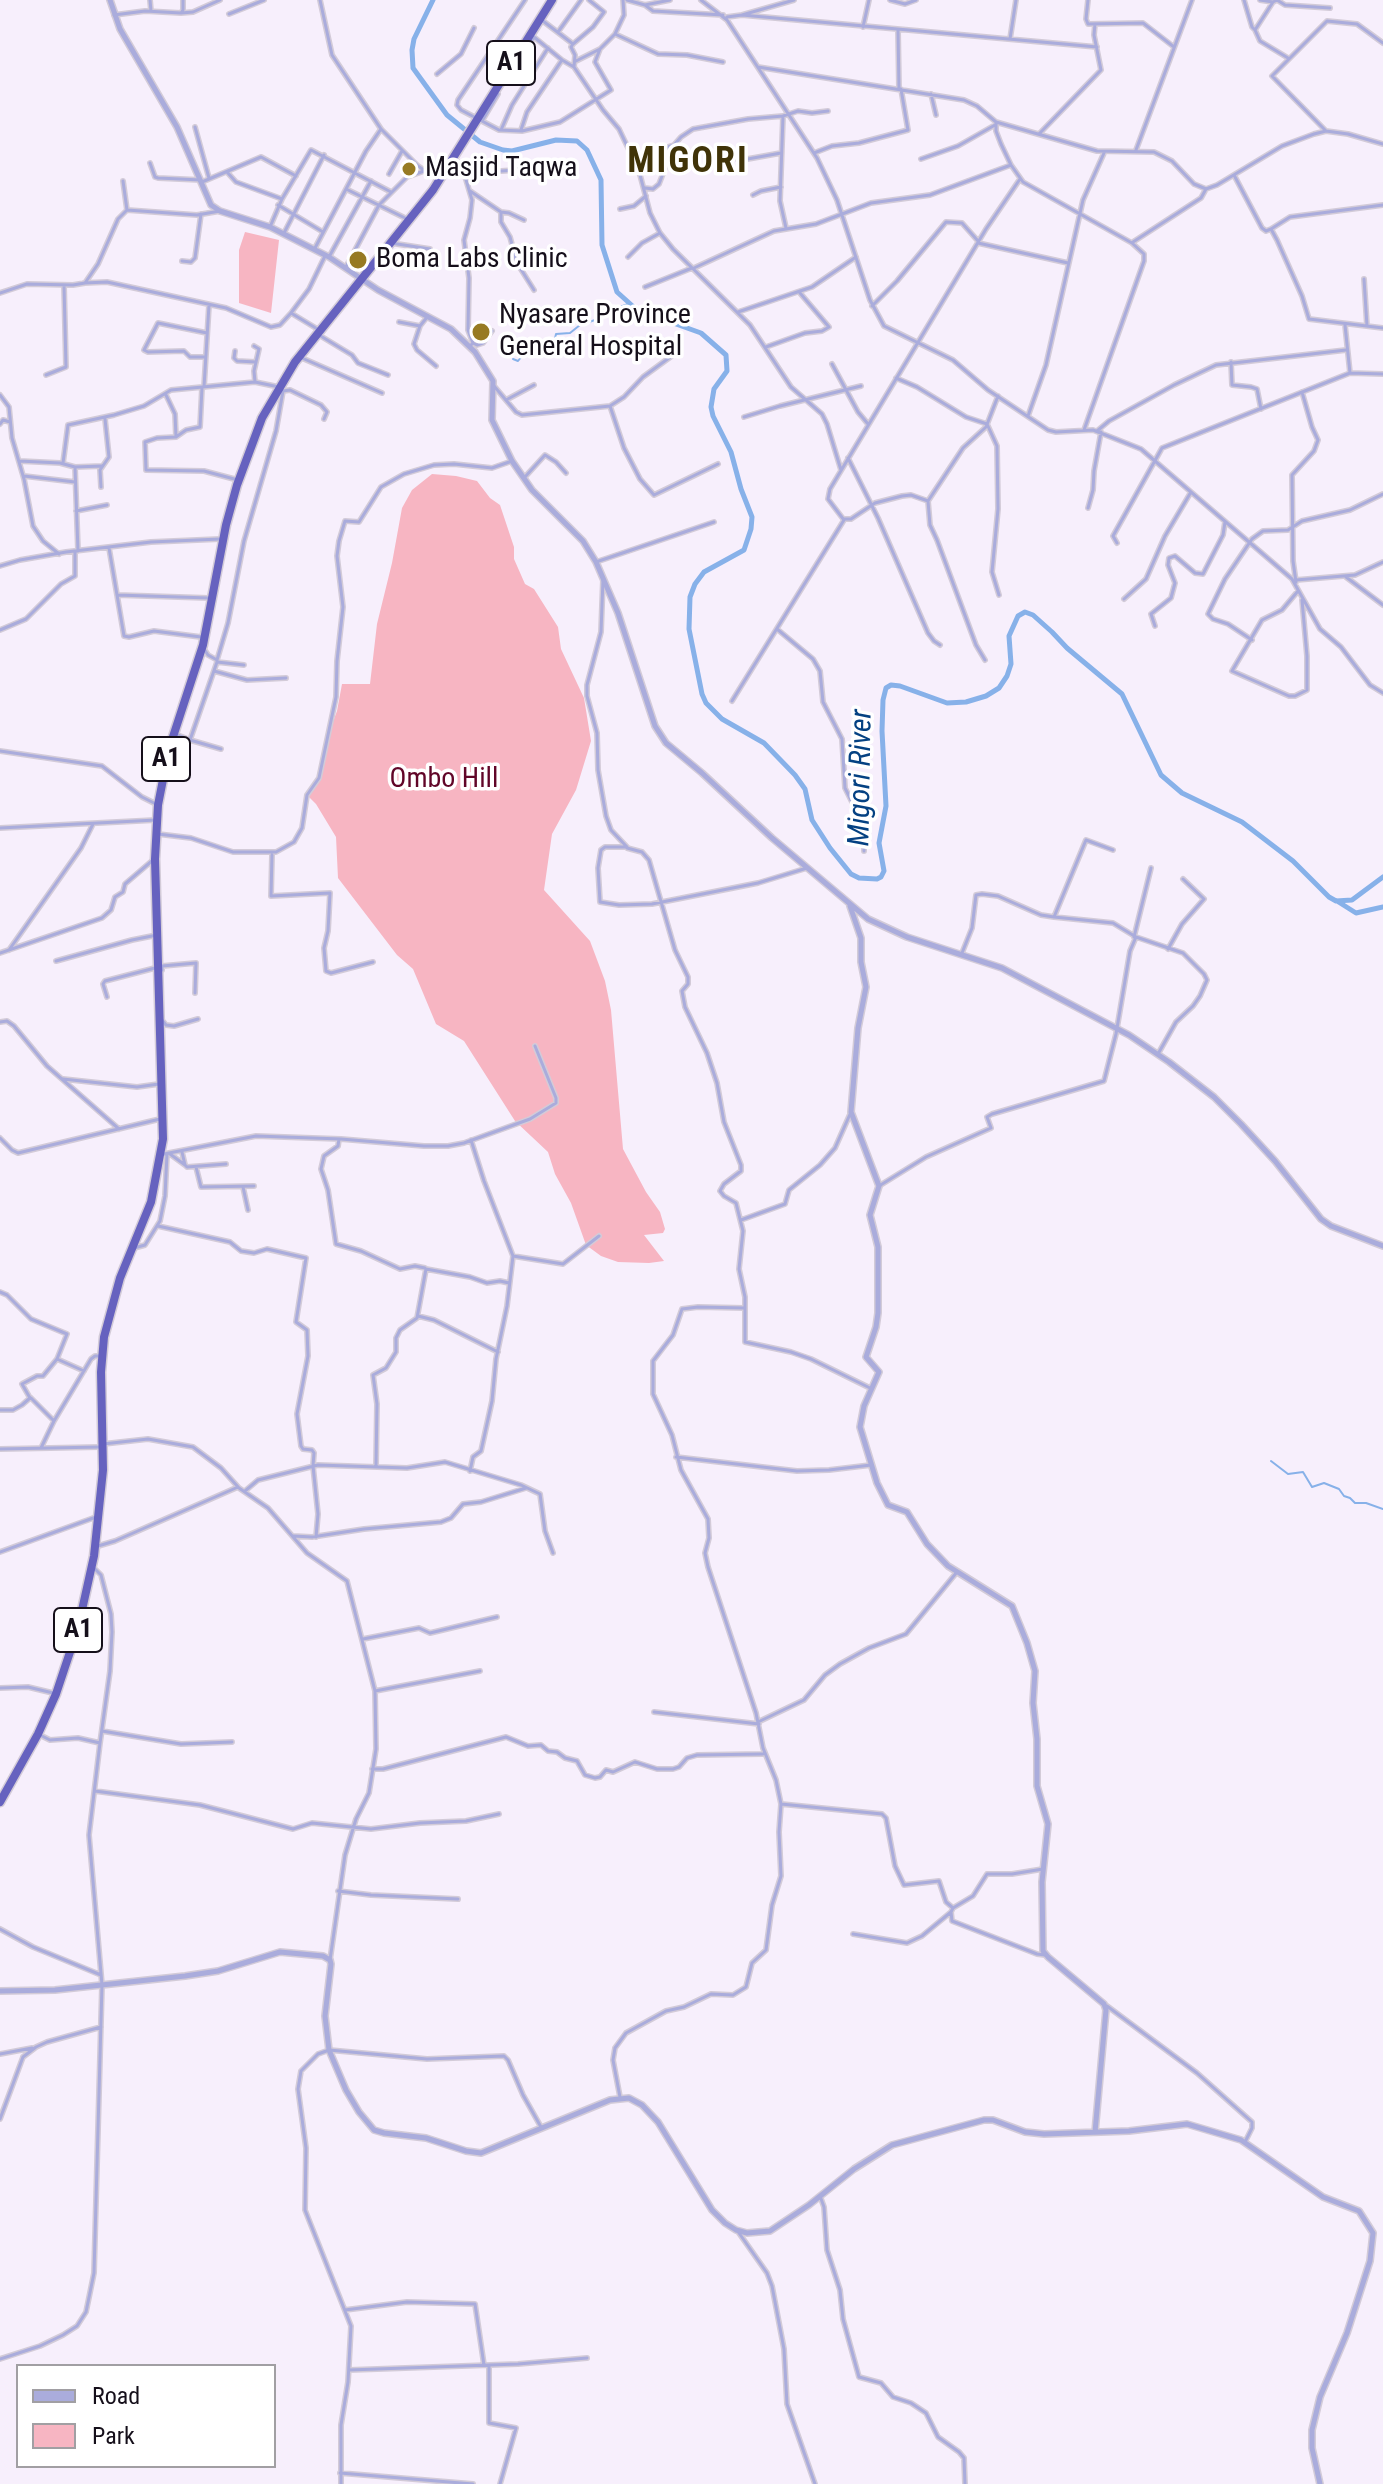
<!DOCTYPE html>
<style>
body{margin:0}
#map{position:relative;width:1383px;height:2484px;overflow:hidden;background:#f7effc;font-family:"Roboto Condensed",sans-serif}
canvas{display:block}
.legend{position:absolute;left:16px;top:2364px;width:260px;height:104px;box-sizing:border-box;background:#fff;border:2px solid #a19fa3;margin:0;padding:10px 14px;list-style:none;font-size:24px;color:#150f1a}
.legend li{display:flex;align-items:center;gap:16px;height:40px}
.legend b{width:40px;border:2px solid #a19fa3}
</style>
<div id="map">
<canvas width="1383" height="2484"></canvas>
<ul class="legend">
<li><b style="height:10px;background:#aaacdc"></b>Road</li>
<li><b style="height:22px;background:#f7b5c2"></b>Park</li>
</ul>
</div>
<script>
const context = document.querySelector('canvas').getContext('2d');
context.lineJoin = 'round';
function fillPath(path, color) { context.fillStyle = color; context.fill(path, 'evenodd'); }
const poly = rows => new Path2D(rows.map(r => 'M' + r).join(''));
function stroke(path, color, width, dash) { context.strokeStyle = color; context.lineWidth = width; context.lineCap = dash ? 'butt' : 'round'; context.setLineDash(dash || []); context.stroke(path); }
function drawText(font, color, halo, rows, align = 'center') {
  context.font = font + ' "Roboto Condensed",sans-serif'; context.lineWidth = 7; context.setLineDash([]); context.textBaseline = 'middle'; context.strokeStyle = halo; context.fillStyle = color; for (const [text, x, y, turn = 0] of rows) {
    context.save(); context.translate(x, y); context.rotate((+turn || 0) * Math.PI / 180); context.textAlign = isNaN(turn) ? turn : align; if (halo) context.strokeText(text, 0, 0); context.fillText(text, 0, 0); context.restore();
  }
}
const green = poly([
 [245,232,279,240,271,313,239,303,239,250],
 [432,474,456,476,477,481,490,498,500,505,514,547,514,559,525,584,534,589,558,627,561,649,584,698,591,741,576,790,552,834,544,890,590,941,605,981,611,1010,623,1149,646,1192,660,1212,665,1229,663,1233,644,1235,664,1261,649,1263,618,1262,601,1256,586,1245,571,1203,555,1174,548,1152,515,1121,464,1041,436,1024,413,969,397,955,338,878,336,837,316,804,307,795,315,784,324,757,331,727,337,711,342,684,370,684,377,624,392,563,402,508,412,490]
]);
const stream = poly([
 [513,359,518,361,526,351,554,343,556,334,570,333,580,325,598,319,601,316,600,310,603,309,609,311,628,304],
 [1271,1461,1288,1474,1303,1472,1312,1487,1324,1483,1339,1489,1344,1496,1350,1498,1355,1503,1366,1503,1383,1509]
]);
const river = poly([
 [433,0,414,39,412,50,413,68,447,115,480,142,503,150,512,151,556,140,577,141,587,150,601,180,602,245,617,292,637,310,701,333,726,355,727,371,714,389,711,407,713,416,731,452,741,489,752,517,751,529,744,550,704,572,695,584,690,597,689,629,702,694,706,703,722,719,764,743,795,775,805,789,812,820,830,848,851,874,859,878,877,879,881,877,884,871,879,843,886,806,882,731,883,700,886,688,891,685,900,686,947,703,966,702,986,696,999,688,1007,676,1011,664,1009,636,1018,616,1025,612,1033,615,1052,632,1067,648,1122,694,1161,775,1182,793,1242,822,1293,861,1329,897,1336,901,1352,900,1383,877],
 [1337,901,1356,913,1383,907]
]);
const minor = poly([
 [150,0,151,11],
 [320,0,332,55,381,129,418,166,428,173,439,175],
 [525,0,458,100,457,105,461,110,499,130,522,131,560,122,611,90,595,62,600,49],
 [627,0,645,5,670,0],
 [701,0,727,20,817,158,837,200,870,300,884,326,953,360,988,390,1048,430,1056,432,1093,430,1141,449,1292,579,1320,629,1341,647,1370,685,1383,693],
 [890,0,905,4,916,0],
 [1088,0,1086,19,1088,24,1143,23,1174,47],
 [1244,0,1252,27,1255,30],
 [1260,0,1273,2,1277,0,1285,5,1330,8],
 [1273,2,1255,30,1260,41,1288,58],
 [645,5,653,11,723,15],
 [181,13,193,12,220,0],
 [229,14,264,0],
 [114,15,145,11,181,13,183,10,183,0],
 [742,15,794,0],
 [727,17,742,15,1097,47],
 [543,21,573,44,571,47,575,55,574,67,603,110,619,129,639,171,650,213,660,233,673,249,750,325,791,387,822,414,827,424,841,470],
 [863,27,869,0],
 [898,30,899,89],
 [558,32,581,0],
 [615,34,658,54,687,55,723,62],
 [534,37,562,60],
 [1010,39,1016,0],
 [573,44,593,27,604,12,589,0],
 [523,54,534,37],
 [576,61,600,49,615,34,624,15,623,0],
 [758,67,964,100,977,106,996,122,1097,151,1154,152,1172,161,1194,184,1206,189,1217,185,1282,146,1314,134,1326,131,1348,134,1383,144],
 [437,74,461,54,474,28],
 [931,94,936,115],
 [482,121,498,94],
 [996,122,996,131,1001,144,1011,165,1023,182,1132,243,1144,254,1144,261,1084,430],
 [195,127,209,178],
 [501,130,512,105,548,48],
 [521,130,527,112,562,60,574,67],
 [1326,131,1272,76,1327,21,1357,24,1383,43],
 [1039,134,1101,70,1094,35,1095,24],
 [1136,150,1192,0],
 [814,153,832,146,859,143,908,130,901,89],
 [735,154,737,159,742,160,781,153],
 [633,158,674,145],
 [921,159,958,146,995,125],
 [454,160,468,167,487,172,545,168,565,171],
 [150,163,155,177,158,178,201,180],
 [461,163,472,200,470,218,464,240,469,278,468,330,473,343,470,346],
 [227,172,236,182,282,199],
 [389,174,402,151],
 [1234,175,1262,228,1266,231,1271,229,1277,240,1302,296,1309,319,1383,328],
 [123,181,127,210],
 [202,182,261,157,296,176],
 [645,188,653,189,659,184,674,145,681,137,693,129,748,119,783,116],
 [346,189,407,219],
 [470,191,501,212,501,222,510,237,517,263,534,290],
 [753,195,761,191,781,187],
 [278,205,323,232],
 [620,209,634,206,646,196],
 [501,212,509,213,524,220],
 [270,227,282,199,311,150,391,192],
 [786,228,780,201,783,116,798,111,812,113,828,111],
 [1271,229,1290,217,1383,205],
 [284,233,324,155],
 [1133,242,1201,198,1206,189],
 [391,243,430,249],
 [978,243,1068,263],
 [315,248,366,151,381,129],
 [329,257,371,181],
 [628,257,642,243,660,233],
 [182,261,191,262,195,258,201,214],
 [346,267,379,205,407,177,424,171],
 [694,268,774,231,816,224,871,203,930,195,1011,165],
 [1364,279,1367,326],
 [84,283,107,282,226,308,271,327,280,325,291,313,319,330],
 [645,287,692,268],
 [0,293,27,284,73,285,85,283,98,264,118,219,127,210,197,215,220,211],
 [872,306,897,281,946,222,962,223,978,241],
 [738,312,812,287,856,257],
 [291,313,309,289,325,256],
 [428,316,420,326,414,344,417,350,436,366],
 [399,322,420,326],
 [1345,325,1350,373],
 [319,335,352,355,358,363,388,375],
 [473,343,477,345,483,343,492,331],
 [254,346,259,349,254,371,255,382],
 [766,347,805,333,822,331,829,327,800,293],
 [235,351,234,358,237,361,256,362],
 [204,357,190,357,184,351,148,352,144,350,158,323,207,333],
 [302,358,382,393],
 [1231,362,1232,385,1251,387,1257,389,1261,409],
 [832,364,858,412,868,424],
 [46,375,66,367,64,285],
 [896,378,917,387,966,417,987,424,997,446,998,509,992,572,999,595],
 [494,386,516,412,522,415,610,406,624,448,640,479,654,495,718,464],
 [204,387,209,305],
 [202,388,200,427,186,430,176,437,157,438,145,442,146,470,204,471,238,480],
 [283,391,290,390,321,405,327,412,324,419],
 [0,395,9,407,12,438,24,479,33,526,43,541,59,554],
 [166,395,175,414,176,437],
 [506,400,534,385],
 [610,406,624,397,643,377,673,355],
 [1028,416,1046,365,1083,200,1104,153],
 [744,417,780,406,861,386],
 [0,424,3,420,10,422],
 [1097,431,1109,421,1174,385,1216,365,1346,350],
 [848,458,878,518,928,633,934,641,940,645],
 [19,461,60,463,75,467,102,466],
 [63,463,68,425,114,415,144,406,171,390,255,382,279,387,283,391,276,431,244,541,228,623,217,660],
 [75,467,78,551],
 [24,476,75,482],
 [524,478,545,455,556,462,566,473],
 [101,487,100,470,109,457,105,419],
 [928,501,930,525,937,540,976,645,985,660],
 [1088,508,1093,490,1094,471,1101,432],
 [76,511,107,505],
 [844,519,851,519,875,503,902,496,911,495,928,501,963,448,986,427,998,396],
 [1117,543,1113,536,1162,448,1350,373,1383,374],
 [109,548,124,636,129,637,154,631,201,637],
 [596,562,714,522],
 [0,566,20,560,66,552,151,542,220,539],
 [1346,577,1383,605],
 [603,579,601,632,587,685,587,696,597,733,598,770,606,816,611,830,627,847,605,847,601,850,598,868,600,902,619,905,652,904,758,883,807,868],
 [1296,580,1355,575,1383,562],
 [1296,582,1293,561,1292,475,1314,451,1318,440,1312,427,1302,392],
 [1298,591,1282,610,1262,620,1232,671,1289,696,1295,696,1307,690,1307,656,1302,600],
 [117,595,209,598],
 [1124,599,1146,579,1165,536,1191,492],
 [1155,626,1151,614,1171,598,1175,583,1168,565,1169,558,1175,556,1195,573,1203,574,1223,535,1225,522],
 [777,629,813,659,820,671,823,702,842,739,845,788,864,826,864,851],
 [0,630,26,619,61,584,75,576,75,551],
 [1252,640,1228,624,1213,619,1208,614,1225,579,1252,539,1263,531,1288,530,1302,521,1350,510,1383,494],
 [204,649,208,655,217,660,217,662,244,665],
 [217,662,190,740,221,749],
 [214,671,247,680,286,678],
 [732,701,844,520,828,499,830,489,986,229,1020,179],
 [175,734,190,740],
 [0,751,102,766,142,797,158,805],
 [148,757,162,762,166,760],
 [0,828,156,820],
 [158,834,191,838,233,852,276,852,294,842,302,828,307,795,319,778,336,697,337,661,343,607,337,556,339,541,345,521,359,522,381,487,404,474,434,465,454,464,492,468,512,461],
 [627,848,642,852,649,860,675,950,688,977,688,984,682,991,685,1007,707,1053,717,1083,724,1122,741,1165,741,1171,724,1184,720,1191,724,1196,736,1203,743,1231,739,1269,745,1297,745,1342,791,1352,811,1359,872,1389],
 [272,855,271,896,330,893,328,931,324,948,326,971,331,973,373,962],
 [1054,917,1113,923,1136,937,1183,953,1204,974,1207,980,1200,996,1193,1006,1176,1022,1158,1054],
 [1134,937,1151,868],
 [1168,949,1182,924,1204,899,1183,879],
 [9,950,81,848,93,824],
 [0,953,102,918,111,910,115,897,123,892,125,884,153,860],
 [962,953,972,928,976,895,982,894,998,896,1041,915,1054,917,1086,840,1113,850],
 [56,961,132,940,157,935],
 [162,970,162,966,196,963,195,993],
 [107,997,103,984,105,981,155,968],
 [162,1020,166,1025,174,1026,198,1019],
 [0,1022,7,1021,14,1026,47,1066,119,1129],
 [63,1079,137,1087,159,1084],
 [0,1138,12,1150,18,1153,160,1119],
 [339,1139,338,1146,324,1156,321,1169,328,1190,336,1244,361,1251,400,1269,415,1266,425,1268],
 [471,1140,484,1181,513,1256,563,1264,599,1236],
 [182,1152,185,1165,187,1167,226,1164],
 [164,1154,256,1136,341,1139,424,1146,448,1146,464,1143,530,1119,556,1103,556,1098,535,1046],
 [170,1154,185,1165],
 [196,1167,201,1187,254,1186],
 [879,1186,926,1157,991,1128,987,1117,992,1114,1104,1081,1116,1034,1130,951,1136,937],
 [243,1187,248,1210],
 [741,1220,785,1204,789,1190,820,1165,835,1148,851,1112],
 [158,1226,230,1242,241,1251,254,1253,267,1249,306,1258,296,1322,307,1330,308,1356,297,1414,301,1446,303,1449,312,1450,314,1453,313,1466,318,1514,316,1537],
 [134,1248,145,1245,160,1221,165,1196,167,1154],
 [0,1292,7,1295,31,1319,67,1334,57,1359,84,1371],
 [745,1308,698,1307,682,1309,673,1335,653,1361,653,1394,672,1435,681,1470,708,1519,709,1538,705,1553,708,1567,756,1713,763,1748,776,1780,781,1804,882,1814,886,1818,895,1866,904,1885,939,1881,946,1902,953,1908,951,1912,952,1921,1037,1954,1045,1955],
 [418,1316,434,1320,498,1352],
 [31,1398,54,1421],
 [0,1410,13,1410,22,1405,30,1398,22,1384,37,1376,43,1376,57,1359],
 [103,1444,148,1439,193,1447,221,1468,239,1488,268,1508,307,1553,347,1581,375,1691,376,1749,369,1793,356,1819,345,1855,330,1960],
 [41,1448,54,1421,91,1359,95,1356,102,1356],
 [0,1449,100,1447],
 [676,1457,797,1471,829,1470,871,1465],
 [376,1466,377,1404,373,1375,386,1368,396,1352,396,1338,400,1330,417,1318,426,1269,470,1277,487,1283,500,1281,509,1283],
 [470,1471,473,1457,481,1451,492,1401,496,1359,507,1306,513,1256],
 [245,1491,258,1480,318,1465,407,1468,445,1462,521,1485,540,1494,545,1531,553,1553],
 [293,1536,312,1537,364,1529,441,1522,451,1518,463,1504,481,1502,526,1488],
 [98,1546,115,1541,238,1487],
 [0,1552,96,1517],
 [94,1568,101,1575,111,1614,112,1632,110,1671,100,1743],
 [363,1639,419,1628,430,1633,497,1617],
 [0,1688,28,1687,53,1693],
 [375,1691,480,1671],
 [654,1712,759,1724],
 [758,1722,804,1700,825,1675,840,1664,869,1648,906,1634,957,1572],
 [102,1731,181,1744,232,1742],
 [372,1769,383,1769,506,1737,528,1746,541,1745,548,1751,557,1752,565,1758,577,1761,585,1775,595,1778,600,1777,606,1770,613,1772,635,1762,657,1769,673,1769,679,1767,687,1758,697,1755,763,1754],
 [95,1791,200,1805,293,1829,312,1823,371,1829,420,1823,466,1821,499,1814],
 [338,1891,371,1895,458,1899],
 [953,1908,973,1896,987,1874,1012,1874,1043,1869],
 [0,1929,33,1947,101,1975],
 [853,1934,907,1943,922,1936,951,1912],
 [1107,2006,1197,2073,1252,2122,1252,2128,1245,2142],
 [0,2054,32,2048],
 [620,2097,613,2060,615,2048,626,2033,666,2011,684,2007,711,1994,733,1995,746,1987,752,1963,766,1950,772,1905,781,1876,779,1832,781,1804],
 [0,2119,23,2057,36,2047,47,2042,101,2027],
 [820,2196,824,2207,827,2250,840,2290,843,2319,859,2377,881,2383,893,2397,911,2403,926,2413,938,2437,959,2452,964,2458,965,2484],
 [739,2233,767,2273,772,2286,784,2349,787,2404,815,2484],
 [345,2310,407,2302,475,2304,484,2365],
 [0,2359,40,2346,63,2335,77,2326,86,2312,94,2273,102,1985,89,1835,100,1743,78,1738,50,1740,38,1734],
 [489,2366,489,2423,516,2428,500,2484],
 [349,2370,518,2364,587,2358],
 [340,2473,473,2484],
 [341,2484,341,2425,348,2382,351,2326,305,2210,306,2148,298,2089,301,2071,318,2054,329,2050,427,2059,504,2056,508,2060,523,2095,541,2127]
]);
const tertiary = poly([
 [110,0,120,29,177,127,211,205,220,211,270,227,329,257,378,290,451,329,475,352,493,381,492,420,512,461,532,490,583,541,596,562,618,613,655,726,666,743,702,773,772,838,868,919,907,937,1002,968,1129,1035,1169,1062,1214,1097,1241,1124,1275,1161,1321,1219,1331,1226,1383,1246],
 [850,906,861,938,861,962,866,987,858,1028,851,1112,879,1186,870,1215,878,1247,878,1313,876,1327,866,1357,879,1372,864,1406,860,1427,877,1483,888,1505,907,1512,927,1544,948,1566,1012,1606,1027,1643,1035,1671,1033,1703,1037,1739,1037,1786,1048,1824,1042,1882,1043,1951,1048,1957,1104,2004,1106,2010,1095,2132],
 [0,1991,55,1990,185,1976,218,1971,280,1952,323,1956,330,1960,331,1964,325,2016,329,2050,346,2090,359,2112,374,2130,384,2133,426,2138,466,2151,481,2153,610,2100,629,2098,642,2105,658,2122,712,2210,725,2223,736,2230,747,2233,770,2231,809,2205,854,2169,892,2145,984,2120,993,2120,1025,2132,1044,2134,1129,2131,1187,2124,1241,2140,1323,2197,1359,2211,1373,2233,1370,2261,1347,2333,1320,2397,1312,2430,1312,2448,1320,2484]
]);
const trunk = poly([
 [0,1802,38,1734,56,1694,78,1628,94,1556,103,1470,101,1372,104,1337,120,1278,151,1202,163,1139,155,859,158,805,169,749,203,645,226,525,237,485,262,418,295,362,433,190,552,0]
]);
const markers = [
 [409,169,8,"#977a23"],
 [358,260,10,"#977a23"],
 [481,332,10,"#977a23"]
];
const shields = [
 [511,63,48],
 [166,759,48],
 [78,1630,48]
];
const shieldNames = [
 ["A1",511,63],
 ["A1",166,759],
 ["A1",78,1630]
];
const poiNames = [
 ["Masjid Taqwa",425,169],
 ["Boma Labs Clinic",376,260],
 ["Nyasare Province",499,316],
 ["General Hospital",499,348]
];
const parkNames = [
 ["Ombo Hill",444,780]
];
const waterNames = [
 ["Migori River",862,778,-89]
];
const districtNames = [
 ["MIGORI",688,163]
];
fillPath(green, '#f7b5c2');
stroke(stream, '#87b1e9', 2);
stroke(river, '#87b1e9', 5);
stroke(minor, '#d3cbd8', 6);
stroke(tertiary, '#d3cbd8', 8);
stroke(trunk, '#d3cbd8', 11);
stroke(minor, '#aaacdc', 3);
stroke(tertiary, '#aaacdc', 5);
stroke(trunk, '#6662bf', 8);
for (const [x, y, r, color] of markers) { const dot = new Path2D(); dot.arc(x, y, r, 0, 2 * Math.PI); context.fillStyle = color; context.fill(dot); stroke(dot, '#fff', 3); }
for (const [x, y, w] of shields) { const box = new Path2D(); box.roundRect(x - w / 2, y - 22, w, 44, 6); context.fillStyle = '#fff'; context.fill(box); stroke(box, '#150f1a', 2); }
drawText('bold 26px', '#150f1a', null, shieldNames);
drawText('28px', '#150f1a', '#fff', poiNames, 'left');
drawText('28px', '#610528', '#fff', parkNames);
drawText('italic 30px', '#044182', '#fff', waterNames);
context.letterSpacing = '2px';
drawText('bold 36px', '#403308', '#fff', districtNames);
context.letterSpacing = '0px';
</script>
